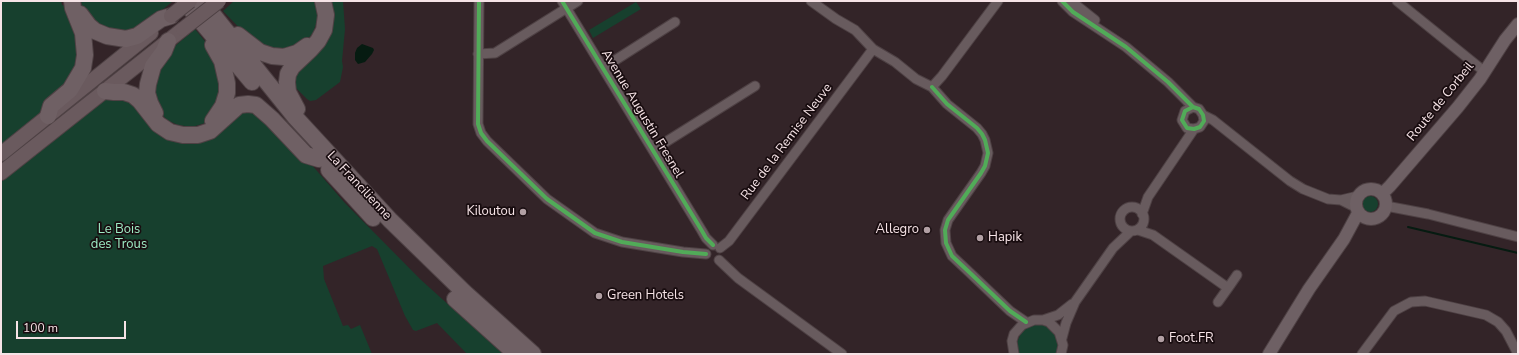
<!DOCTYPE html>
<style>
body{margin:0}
#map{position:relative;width:1519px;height:355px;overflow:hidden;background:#332428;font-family:"Nunito Sans",sans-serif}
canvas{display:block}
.frame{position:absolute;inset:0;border:2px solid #f6e3e6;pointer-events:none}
.scale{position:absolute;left:16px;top:321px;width:110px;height:18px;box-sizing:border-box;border:2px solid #f6e3e6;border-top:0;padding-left:5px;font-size:12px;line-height:14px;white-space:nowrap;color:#f6e3e6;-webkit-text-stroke:3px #180c0f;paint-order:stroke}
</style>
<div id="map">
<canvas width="1519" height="355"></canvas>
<div class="frame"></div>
<div class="scale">100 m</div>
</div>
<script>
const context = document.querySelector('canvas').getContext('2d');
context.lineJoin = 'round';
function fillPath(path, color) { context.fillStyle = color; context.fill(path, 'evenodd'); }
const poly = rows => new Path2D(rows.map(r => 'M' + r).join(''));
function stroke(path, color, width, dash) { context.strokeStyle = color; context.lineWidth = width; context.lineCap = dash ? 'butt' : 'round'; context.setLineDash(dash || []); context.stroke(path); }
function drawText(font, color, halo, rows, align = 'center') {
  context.font = font + ' "Nunito Sans",sans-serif'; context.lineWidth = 3.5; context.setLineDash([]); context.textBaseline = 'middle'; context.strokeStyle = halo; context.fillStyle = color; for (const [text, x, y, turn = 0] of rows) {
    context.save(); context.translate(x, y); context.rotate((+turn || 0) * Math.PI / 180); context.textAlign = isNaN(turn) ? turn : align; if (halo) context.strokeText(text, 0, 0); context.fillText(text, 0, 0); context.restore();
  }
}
const green = poly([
 [1,1,61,1,62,5,73,8,78,19,78,78,1,151],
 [81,1,173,1,148,22,135,31,108,33,86,14,82,6],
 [234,1,314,1,318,18,313,33,303,44,275,51,252,41,223,11],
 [328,1,343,1,345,29,342,61,343,67,340,82,316,100,310,101,307,99,291,83,302,63],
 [636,2,641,9,593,38,589,30],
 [195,29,208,45,223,82,212,117,205,123,192,127,178,125,167,120,158,110,152,85,168,52],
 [114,92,151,117,198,135,239,105,272,119,344,202,420,279,503,354,467,354,437,323,416,331,413,330,405,316,377,249,372,246,323,266,324,279,343,326,348,325,351,329,360,325,372,354,1,354,1,182],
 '1362 204a8 8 0 1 1 16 0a8 8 0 1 1-16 0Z',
 [1038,324,1044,325,1054,332,1059,345,1057,354,1019,354,1017,342,1022,331,1031,325]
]);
const water = poly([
 [362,44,373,48,374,50,372,54,365,62,358,64,355,60,355,53,357,48]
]);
const stream = poly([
 [1408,227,1518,253]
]);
const street = poly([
 [479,1,478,124,481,133,487,141,547,199,595,233,622,242,683,252,706,254],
 [562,1,702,231,706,238,713,245],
 [811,1,836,19,855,30,873,49,895,62,916,79,932,87,942,76,998,1],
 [1062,1,1073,12,1126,47,1168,82,1193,107,1199,109,1203,115,1204,121,1200,127,1194,129,1187,128,1182,120,1185,111,1193,107],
 [1071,1,1095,20],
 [1397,1,1485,72],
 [478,54,495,53,578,1],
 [603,68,675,22],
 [932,87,947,104,977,128,982,134,985,140,988,153,985,166,981,173,948,220,945,230,946,243,952,256,968,271,1010,311,1026,322],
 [1203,115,1213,120,1290,181,1303,189,1328,199,1341,200,1355,207],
 [653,150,755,86],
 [1341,200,1358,196],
 [1386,206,1428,214,1518,237],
 '1120 219a12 12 0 1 1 24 0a12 12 0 1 1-24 0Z',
 [1142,214,1148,197,1194,129],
 [1138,230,1153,235,1228,288,1218,302],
 [720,248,729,241,873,49],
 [719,260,738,278,842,354],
 [1228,288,1237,275],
 [1043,320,1058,315,1072,304],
 [1062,338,1066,323,1075,302,1113,248,1131,231],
 [1014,354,1012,341,1014,334,1022,325,1034,320,1043,320,1049,322,1059,332,1063,345,1061,354],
 [1362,354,1394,311,1411,302,1425,301,1486,315,1498,322,1506,331,1518,354]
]);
const secondary = poly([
 '1356 204a15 15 0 1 1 30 0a15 15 0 1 1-30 0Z',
 [1382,194,1390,186,1458,107,1480,79,1505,40,1518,24],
 [1269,354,1309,289,1344,239,1358,213]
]);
const primary = poly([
 [1,154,151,33],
 [1,173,183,29]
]);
const highway = poly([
 [184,1,252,82],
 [202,1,295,117,390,220,465,293,533,354],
 [80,14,89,26,95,31,107,36,126,39,137,36,161,19,171,16],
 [238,35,260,52,272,56,284,57,297,53,307,46],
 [213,45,222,61,227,83,227,93,223,106,213,121],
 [105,91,114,92,124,92,133,95,140,101,158,124,170,132,183,135,198,135,210,131,239,105,248,104,256,105,272,119,306,155,319,159],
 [297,109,288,92,287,82,288,74,292,67,310,50,318,41,324,30,326,15,323,1],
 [155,113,150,103,147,93,148,84,153,66,164,51,168,41],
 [48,116,51,106,70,90,83,68,85,55,83,33,73,8,72,1],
 [329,170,373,218],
 [455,299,516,354]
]);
const primaryBridge = poly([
 [171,16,190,1],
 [183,29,219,1]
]);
const cycleway = poly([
 [479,1,478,124,481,133,487,141,547,199,595,233,622,242,683,252,706,254],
 [562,1,702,231,706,238,713,245],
 [1062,1,1073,12,1126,47,1168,82,1193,107,1199,109,1203,115,1204,121,1200,127,1194,129,1187,128,1182,120,1185,111,1193,107],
 [932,87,947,104,977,128,982,134,985,140,988,153,985,166,981,173,948,220,945,230,946,243,952,256,968,271,1010,311,1026,322]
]);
const markers = [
 [523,212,4,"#b2a0a4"],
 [927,230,4,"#b2a0a4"],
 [980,238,4,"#b2a0a4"],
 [599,296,4,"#b2a0a4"],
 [1161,339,4,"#b2a0a4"]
];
const streetNames = [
 ["Route de Corbeil",1441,102,-51],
 ["Avenue Augustin Fresnel",642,114,59],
 ["Rue de la Remise Neuve",787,142,-53],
 ["La Francilienne",359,186,47]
];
const poiNames = [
 ["Kiloutou",515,212,"right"],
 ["Allegro",919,230,"right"],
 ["Hapik",988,238],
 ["Green Hotels",607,296],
 ["Foot.FR",1169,339]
];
const parkNames = [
 ["Le Bois",119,230],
 ["des Trous",119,245]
];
fillPath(green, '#17402e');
fillPath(water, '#061b11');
stroke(stream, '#061b11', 2);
stroke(street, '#4e4144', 11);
stroke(secondary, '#4e4144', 14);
stroke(primary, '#4e4144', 16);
stroke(highway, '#4e4144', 18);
stroke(street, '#685b5e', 9);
stroke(secondary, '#6e6064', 12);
stroke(primary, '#6a5a5e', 14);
stroke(highway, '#6f6064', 16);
stroke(primaryBridge, '#4e4144', 16, []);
stroke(primaryBridge, '#6a5a5e', 14);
stroke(cycleway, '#51ab58', 4);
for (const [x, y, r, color] of markers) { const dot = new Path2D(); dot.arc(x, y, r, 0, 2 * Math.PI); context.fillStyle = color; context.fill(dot); stroke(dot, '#180c0f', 1.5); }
drawText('13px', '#f6e3e6', '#180c0f', streetNames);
drawText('13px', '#f6e3e6', '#180c0f', poiNames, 'left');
drawText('13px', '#9debc4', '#180c0f', parkNames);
</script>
